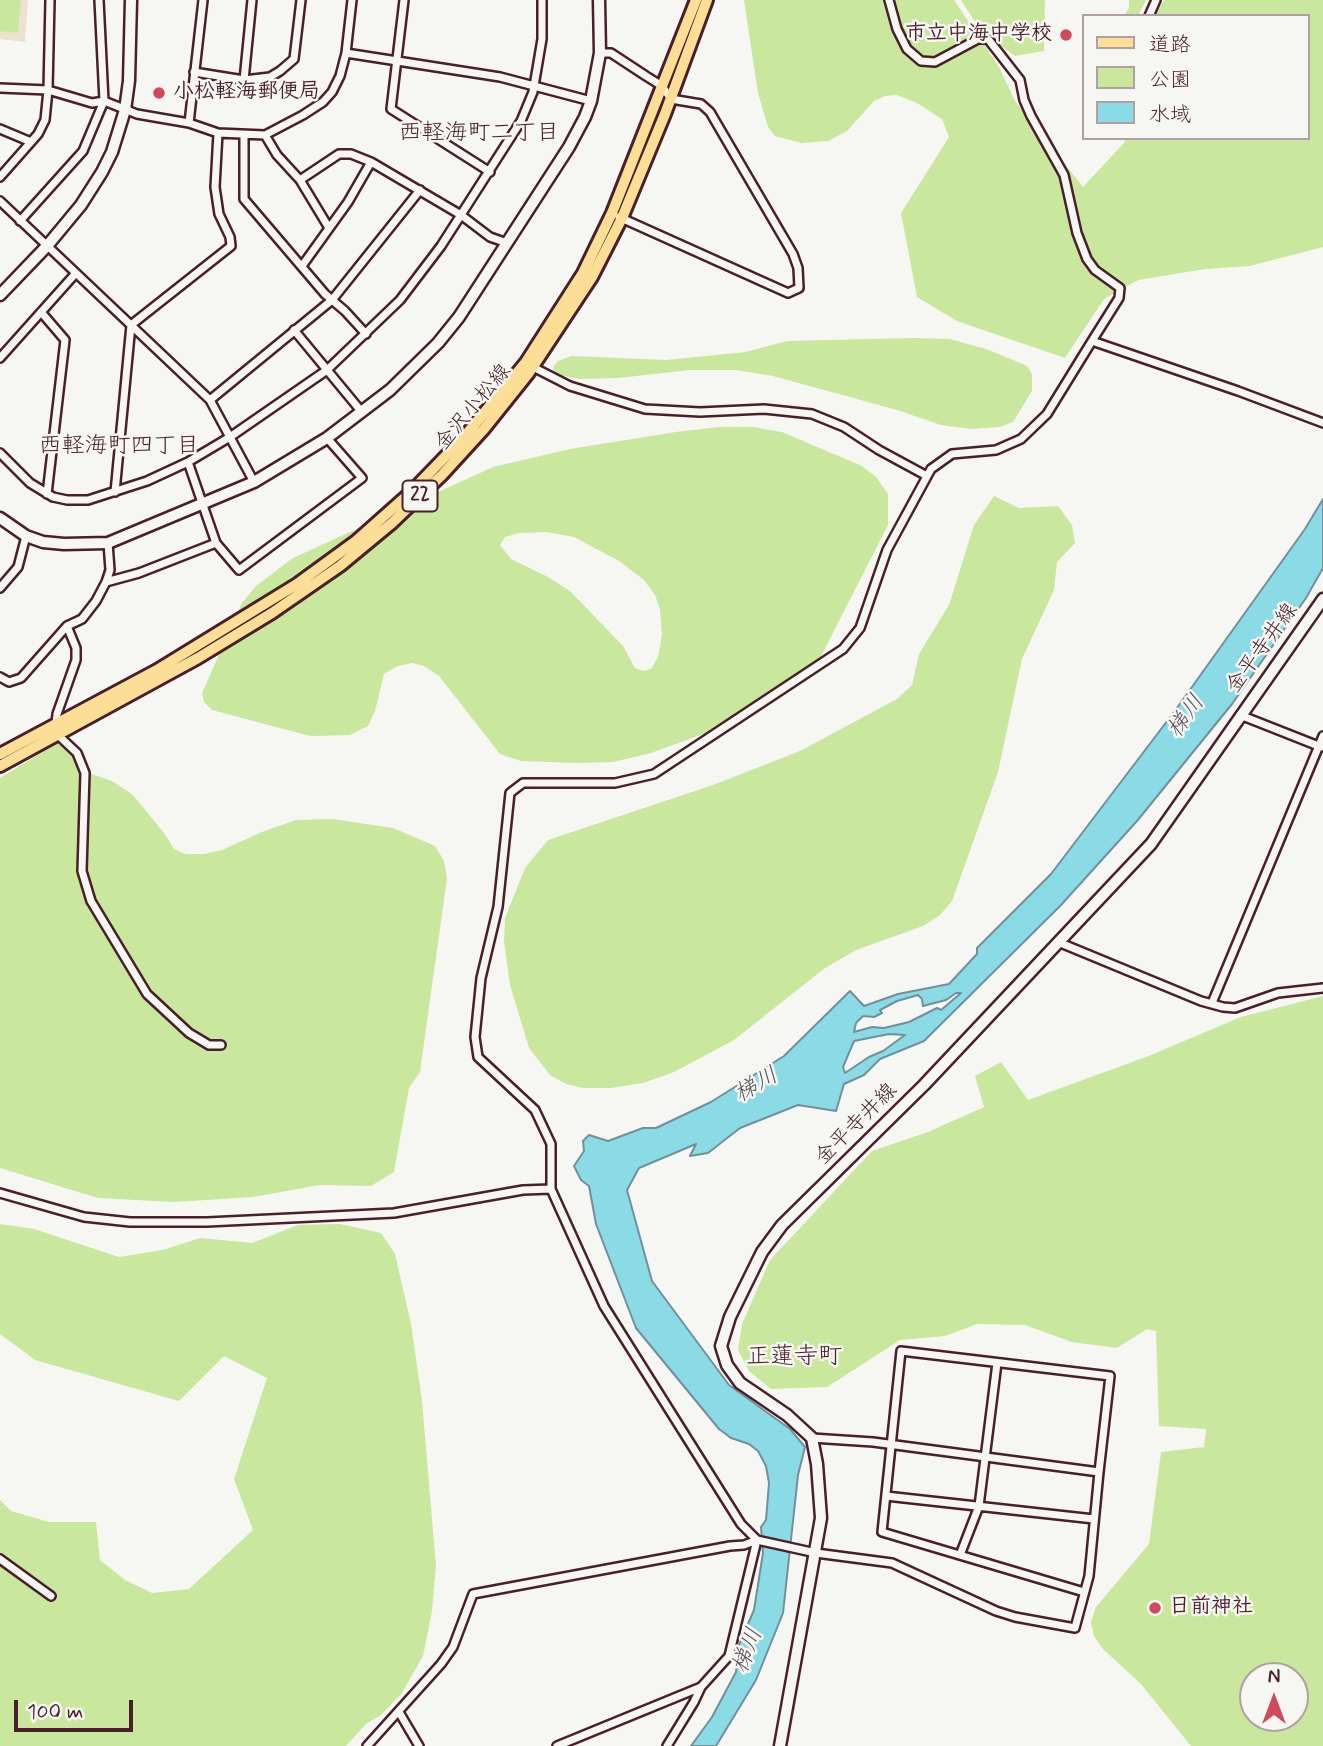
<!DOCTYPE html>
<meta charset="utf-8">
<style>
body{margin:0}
#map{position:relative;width:1323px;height:1746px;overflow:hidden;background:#f6f6f2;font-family:Mynerve,"Klee One",sans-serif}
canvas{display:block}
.legend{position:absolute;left:1082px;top:14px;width:228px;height:126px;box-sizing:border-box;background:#f6f6f2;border:2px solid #b1a0a2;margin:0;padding:9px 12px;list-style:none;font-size:21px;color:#4a1f2b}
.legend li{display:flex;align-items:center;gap:14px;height:35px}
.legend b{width:35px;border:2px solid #b1a0a2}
.north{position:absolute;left:1239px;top:1662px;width:70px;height:70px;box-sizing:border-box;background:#f6f6f2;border:2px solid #b1a0a2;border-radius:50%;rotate:0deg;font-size:19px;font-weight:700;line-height:28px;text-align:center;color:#4a1f2b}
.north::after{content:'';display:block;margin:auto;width:24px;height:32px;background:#d1495b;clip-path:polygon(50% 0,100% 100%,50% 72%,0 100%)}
.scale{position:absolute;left:14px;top:1700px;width:119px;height:32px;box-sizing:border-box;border:4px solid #4a1f2b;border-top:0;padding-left:9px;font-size:21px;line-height:24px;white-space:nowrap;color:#4a1f2b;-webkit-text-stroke:5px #f6f6f2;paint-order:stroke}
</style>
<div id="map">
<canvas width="1323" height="1746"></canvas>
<ul class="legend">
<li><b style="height:9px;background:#fcde96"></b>道路</li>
<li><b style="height:19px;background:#cae79e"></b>公園</li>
<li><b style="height:19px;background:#8bdbe7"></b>水域</li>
</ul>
<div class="north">N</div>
<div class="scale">100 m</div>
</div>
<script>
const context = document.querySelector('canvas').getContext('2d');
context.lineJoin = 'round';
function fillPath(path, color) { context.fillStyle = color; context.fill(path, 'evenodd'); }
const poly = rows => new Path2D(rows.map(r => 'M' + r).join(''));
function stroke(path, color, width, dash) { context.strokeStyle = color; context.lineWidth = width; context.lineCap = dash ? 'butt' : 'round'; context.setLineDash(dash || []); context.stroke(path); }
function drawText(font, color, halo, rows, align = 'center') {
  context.font = font + ' Mynerve,"Klee One",sans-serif'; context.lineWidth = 5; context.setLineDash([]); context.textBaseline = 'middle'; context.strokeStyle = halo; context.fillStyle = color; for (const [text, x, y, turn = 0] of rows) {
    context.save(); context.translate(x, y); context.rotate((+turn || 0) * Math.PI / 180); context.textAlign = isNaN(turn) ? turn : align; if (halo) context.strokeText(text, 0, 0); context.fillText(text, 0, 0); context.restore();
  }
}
const built = poly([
 [0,0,28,0,25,42,0,39]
]);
const green = poly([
 [0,0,21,0,18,33,0,31],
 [744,0,954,0,999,67,1015,101,1083,187,1124,143,1126,138,1307,138,1307,16,1155,16,1164,0,1323,0,1323,247,1250,266,1205,269,1138,280,1104,299,1065,358,957,321,917,297,901,213,949,137,942,119,917,103,897,95,885,96,874,101,847,131,828,141,801,143,775,136,768,127,758,93],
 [961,0,1045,0,1044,51,1015,56,981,31],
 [1129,0,1146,0,1138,16,1124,16,1129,8],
 [913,338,950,339,989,350,1027,366,1032,374,1032,391,1013,422,1000,427,971,429,941,425,897,410,773,376,735,370,690,370,618,378,579,379,554,374,553,367,558,361,571,356,666,360,746,352,787,341],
 [719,427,753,427,782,432,862,466,876,477,888,494,888,525,815,668,787,693,766,705,714,730,651,753,613,762,578,763,521,761,500,754,439,676,424,666,412,663,398,666,384,674,375,711,368,726,350,735,310,736,212,710,204,702,202,693,242,603,256,586,293,558,493,467,570,449,676,432],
 [546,532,574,537,619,561,644,580,655,595,660,609,662,635,658,657,651,669,643,671,635,668,623,646,570,591,548,577,511,559,500,545,505,537,519,533],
 [994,496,1019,508,1058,506,1072,525,1075,543,1057,562,1054,590,1022,659,998,772,952,901,940,915,923,926,856,950,825,968,734,1040,674,1072,643,1083,611,1088,583,1088,566,1084,550,1075,529,1048,510,985,504,941,505,918,525,868,548,840,713,785,800,751,897,699,912,685,919,654,949,605,974,525],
 [59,742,92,774,112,781,133,795,164,833,174,849,186,854,204,854,222,850,262,832,296,820,333,819,393,828,435,846,444,861,447,878,420,1072,409,1088,394,1172,371,1186,320,1185,253,1197,174,1202,98,1198,0,1168,0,778],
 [1323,996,1323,1746,1191,1746,1141,1684,1103,1649,1094,1636,1091,1622,1096,1607,1149,1544,1161,1452,1204,1447,1206,1429,1159,1426,1156,1331,1147,1329,1117,1348,1072,1342,1025,1325,977,1324,945,1336,900,1340,827,1387,771,1389,749,1371,738,1350,742,1324,770,1260,872,1151,928,1132,984,1107,975,1076,1001,1062,1028,1100,1146,1057,1241,1017],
 [1253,1676,1295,1676,1295,1718,1253,1718],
 [0,1224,34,1229,119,1257,163,1250,200,1238,252,1243,298,1225,340,1224,381,1233,395,1254,411,1324,422,1401,436,1566,432,1611,423,1656,402,1693,381,1715,366,1724,346,1746,0,1746,0,1500,11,1511,49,1522,96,1522,100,1560,125,1580,152,1593,189,1589,253,1530,234,1479,267,1378,224,1356,179,1401,35,1360,0,1334]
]);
const water = poly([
 [1323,499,1323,568,1306,598,1232,704,1137,821,1061,905,924,1041,880,1059,864,1075,844,1084,836,1111,798,1105,740,1128,708,1153,690,1156,696,1144,639,1168,627,1190,652,1281,729,1385,790,1429,805,1447,798,1475,783,1613,756,1680,716,1746,691,1746,712,1717,736,1672,738,1647,754,1610,763,1553,761,1527,766,1520,769,1483,766,1466,758,1451,749,1444,731,1438,719,1429,636,1328,596,1224,589,1186,581,1180,574,1166,584,1151,583,1141,589,1135,608,1141,643,1128,656,1128,711,1102,784,1056,850,991,864,1006,898,994,949,984,977,954,977,948,1051,874,1174,712,1305,529,1323,499],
 [956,993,961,993,941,1010,937,1008,909,1022,884,1028,872,1027,854,1032,856,1023,863,1016,874,1017,882,1013,880,1010,897,1001,918,995,922,999,923,1006,946,1000,956,993],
 [889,1034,905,1035,883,1051,869,1057,845,1073,843,1067,854,1041,889,1034]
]);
const street = poly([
 [404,0,391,109,490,172],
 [889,0,897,29,907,49,921,61,935,62,978,39,988,39,1020,80,1024,100,1031,116,1064,175,1077,233,1087,259,1095,270,1120,288,1119,298,1092,341],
 [1149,16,1156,0],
 [346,53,500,77,591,101],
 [600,53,611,53,646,76,662,86,671,99,701,104,710,112,793,254,798,268,799,288,788,293,619,217],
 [194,72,244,80,270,77,280,71,294,59,301,0],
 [244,80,252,0],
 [0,88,48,90,92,103,104,101,137,114,189,123,218,133,265,135,303,115,323,102,332,92,340,76,346,53,352,0],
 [189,123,203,0],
 [0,129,31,142],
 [244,135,244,199,325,294,345,311,366,334],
 [265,135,277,155,300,180,339,154,351,154,371,162,461,215,490,237,507,243],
 [0,177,38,134,45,120,48,90,50,0],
 [300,180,329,228],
 [0,201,210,400,254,482],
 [20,221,83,151,104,101,99,0],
 [302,266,348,202,371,162],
 [41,312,65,340,47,494],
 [294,330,361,411],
 [0,358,76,273],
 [529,365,570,386,645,409,700,412,764,409,812,414,844,427,879,450,927,476],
 [210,400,332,300,420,190],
 [0,453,30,483,53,497,67,500,88,500,147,481,188,462,230,437,327,370,400,300,441,246,521,121,533,92,542,39,542,0],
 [188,462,216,543,239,570,362,478,327,438],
 [115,492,131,325,231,246,230,237,219,214,215,187,218,133],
 [106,582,139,573,216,543],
 [0,588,18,567,26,536],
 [0,677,9,682,21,678,67,626,82,619,96,601,106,582,110,570,108,543],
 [1240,715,1321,747],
 [56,724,57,714,76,660,76,648,67,626],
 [58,735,77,753,85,773,82,871,91,901,147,994,189,1033,209,1045,221,1045],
 [1058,942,1201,1001,1223,1007,1235,1008,1278,993,1323,988],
 [1212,1003,1323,736],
 [551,1189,551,1144,535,1110,478,1057,475,1037,481,978,498,907,510,793,523,783,615,783,654,774,843,649,860,628,887,550,931,469,952,454,996,450,1021,439,1047,414,1092,341,1238,391,1323,423],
 [0,1193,84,1217,130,1222,207,1222,394,1213,523,1190,551,1189,604,1306,741,1524,757,1540,729,1656,701,1687,557,1746],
 [886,1496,1094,1519],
 [960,1555,979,1506,997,1363],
 [0,1559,51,1596],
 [1084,1592,882,1532,901,1351,1110,1376,1099,1472],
 [399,1712,419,1746],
 [367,1746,441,1664,453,1647,473,1594,730,1546,744,1545,757,1540,816,1553,892,1563,996,1611,1015,1617,1075,1628,1089,1576,1099,1472,873,1442,812,1438],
 [667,1746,694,1702,701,1687]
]);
const secondary = poly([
 [0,295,47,246,81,205,102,172,112,152,125,110,129,81,131,0],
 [0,518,26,536,43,542,64,544,108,543,254,482,327,438,390,390,438,343,459,317,569,147,585,117,591,101,600,53,599,0],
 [780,1746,821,1518,817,1464,812,1438,787,1415,740,1383,727,1365,721,1346,730,1317,762,1252,782,1225,924,1085,1151,844,1323,599]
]);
const primary = poly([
 [0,754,157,670,297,584,356,541,410,493,465,436,526,362,583,273,612,213,696,0],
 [0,766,198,658,272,613,340,566,392,523,442,475,484,429,528,374,592,277,622,218,665,114,707,0]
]);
const markers = [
 [1066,35,7,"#d1495b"],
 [159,93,7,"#d1495b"],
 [1155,1608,7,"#d1495b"]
];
const shields = [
 [420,496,35]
];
const shieldNames = [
 ["22",420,496]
];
const poiNames = [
 ["市立中海中学校",1052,35,"right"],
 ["小松軽海郵便局",173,93],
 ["日前神社",1169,1608]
];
const streetNames = [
 ["金沢小松線",474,408,-50],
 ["金平寺井線",1263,649,-54],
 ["金平寺井線",857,1125,-45]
];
const neighbourhoodNames = [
 ["西軽海町二丁目",479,134],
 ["西軽海町四丁目",119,447]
];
const waterNames = [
 ["梯川",1187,717,-54],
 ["梯川",757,1086,-30],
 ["梯川",749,1651,-69]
];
const quarterNames = [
 ["正蓮寺町",794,1358]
];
fillPath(built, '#ece2d2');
fillPath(green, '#cae79e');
fillPath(water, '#8bdbe7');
stroke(water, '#71909c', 2);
stroke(street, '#4a1f2b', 12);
stroke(secondary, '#4a1f2b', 15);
stroke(primary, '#4a1f2b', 16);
stroke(street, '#f6f6f2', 7);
stroke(secondary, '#f6f6f2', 10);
stroke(primary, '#fcde96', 10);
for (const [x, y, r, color] of markers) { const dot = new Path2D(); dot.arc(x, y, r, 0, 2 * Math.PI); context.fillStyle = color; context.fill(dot); stroke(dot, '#f6f6f2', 2.5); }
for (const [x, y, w] of shields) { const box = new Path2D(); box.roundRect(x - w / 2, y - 15.5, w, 31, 5); context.fillStyle = '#f6f6f2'; context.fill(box); stroke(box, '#4a1f2b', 2); }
drawText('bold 19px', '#4a1f2b', null, shieldNames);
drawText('bold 21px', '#4a1f2b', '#f6f6f2', poiNames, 'left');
drawText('21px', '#4a1f2b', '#f6f6f2', streetNames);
drawText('23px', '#4a1f2b', '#f6f6f2', neighbourhoodNames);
drawText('italic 23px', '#5a4e5a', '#f6f6f2', waterNames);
drawText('24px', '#4a1f2b', '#f6f6f2', quarterNames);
</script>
